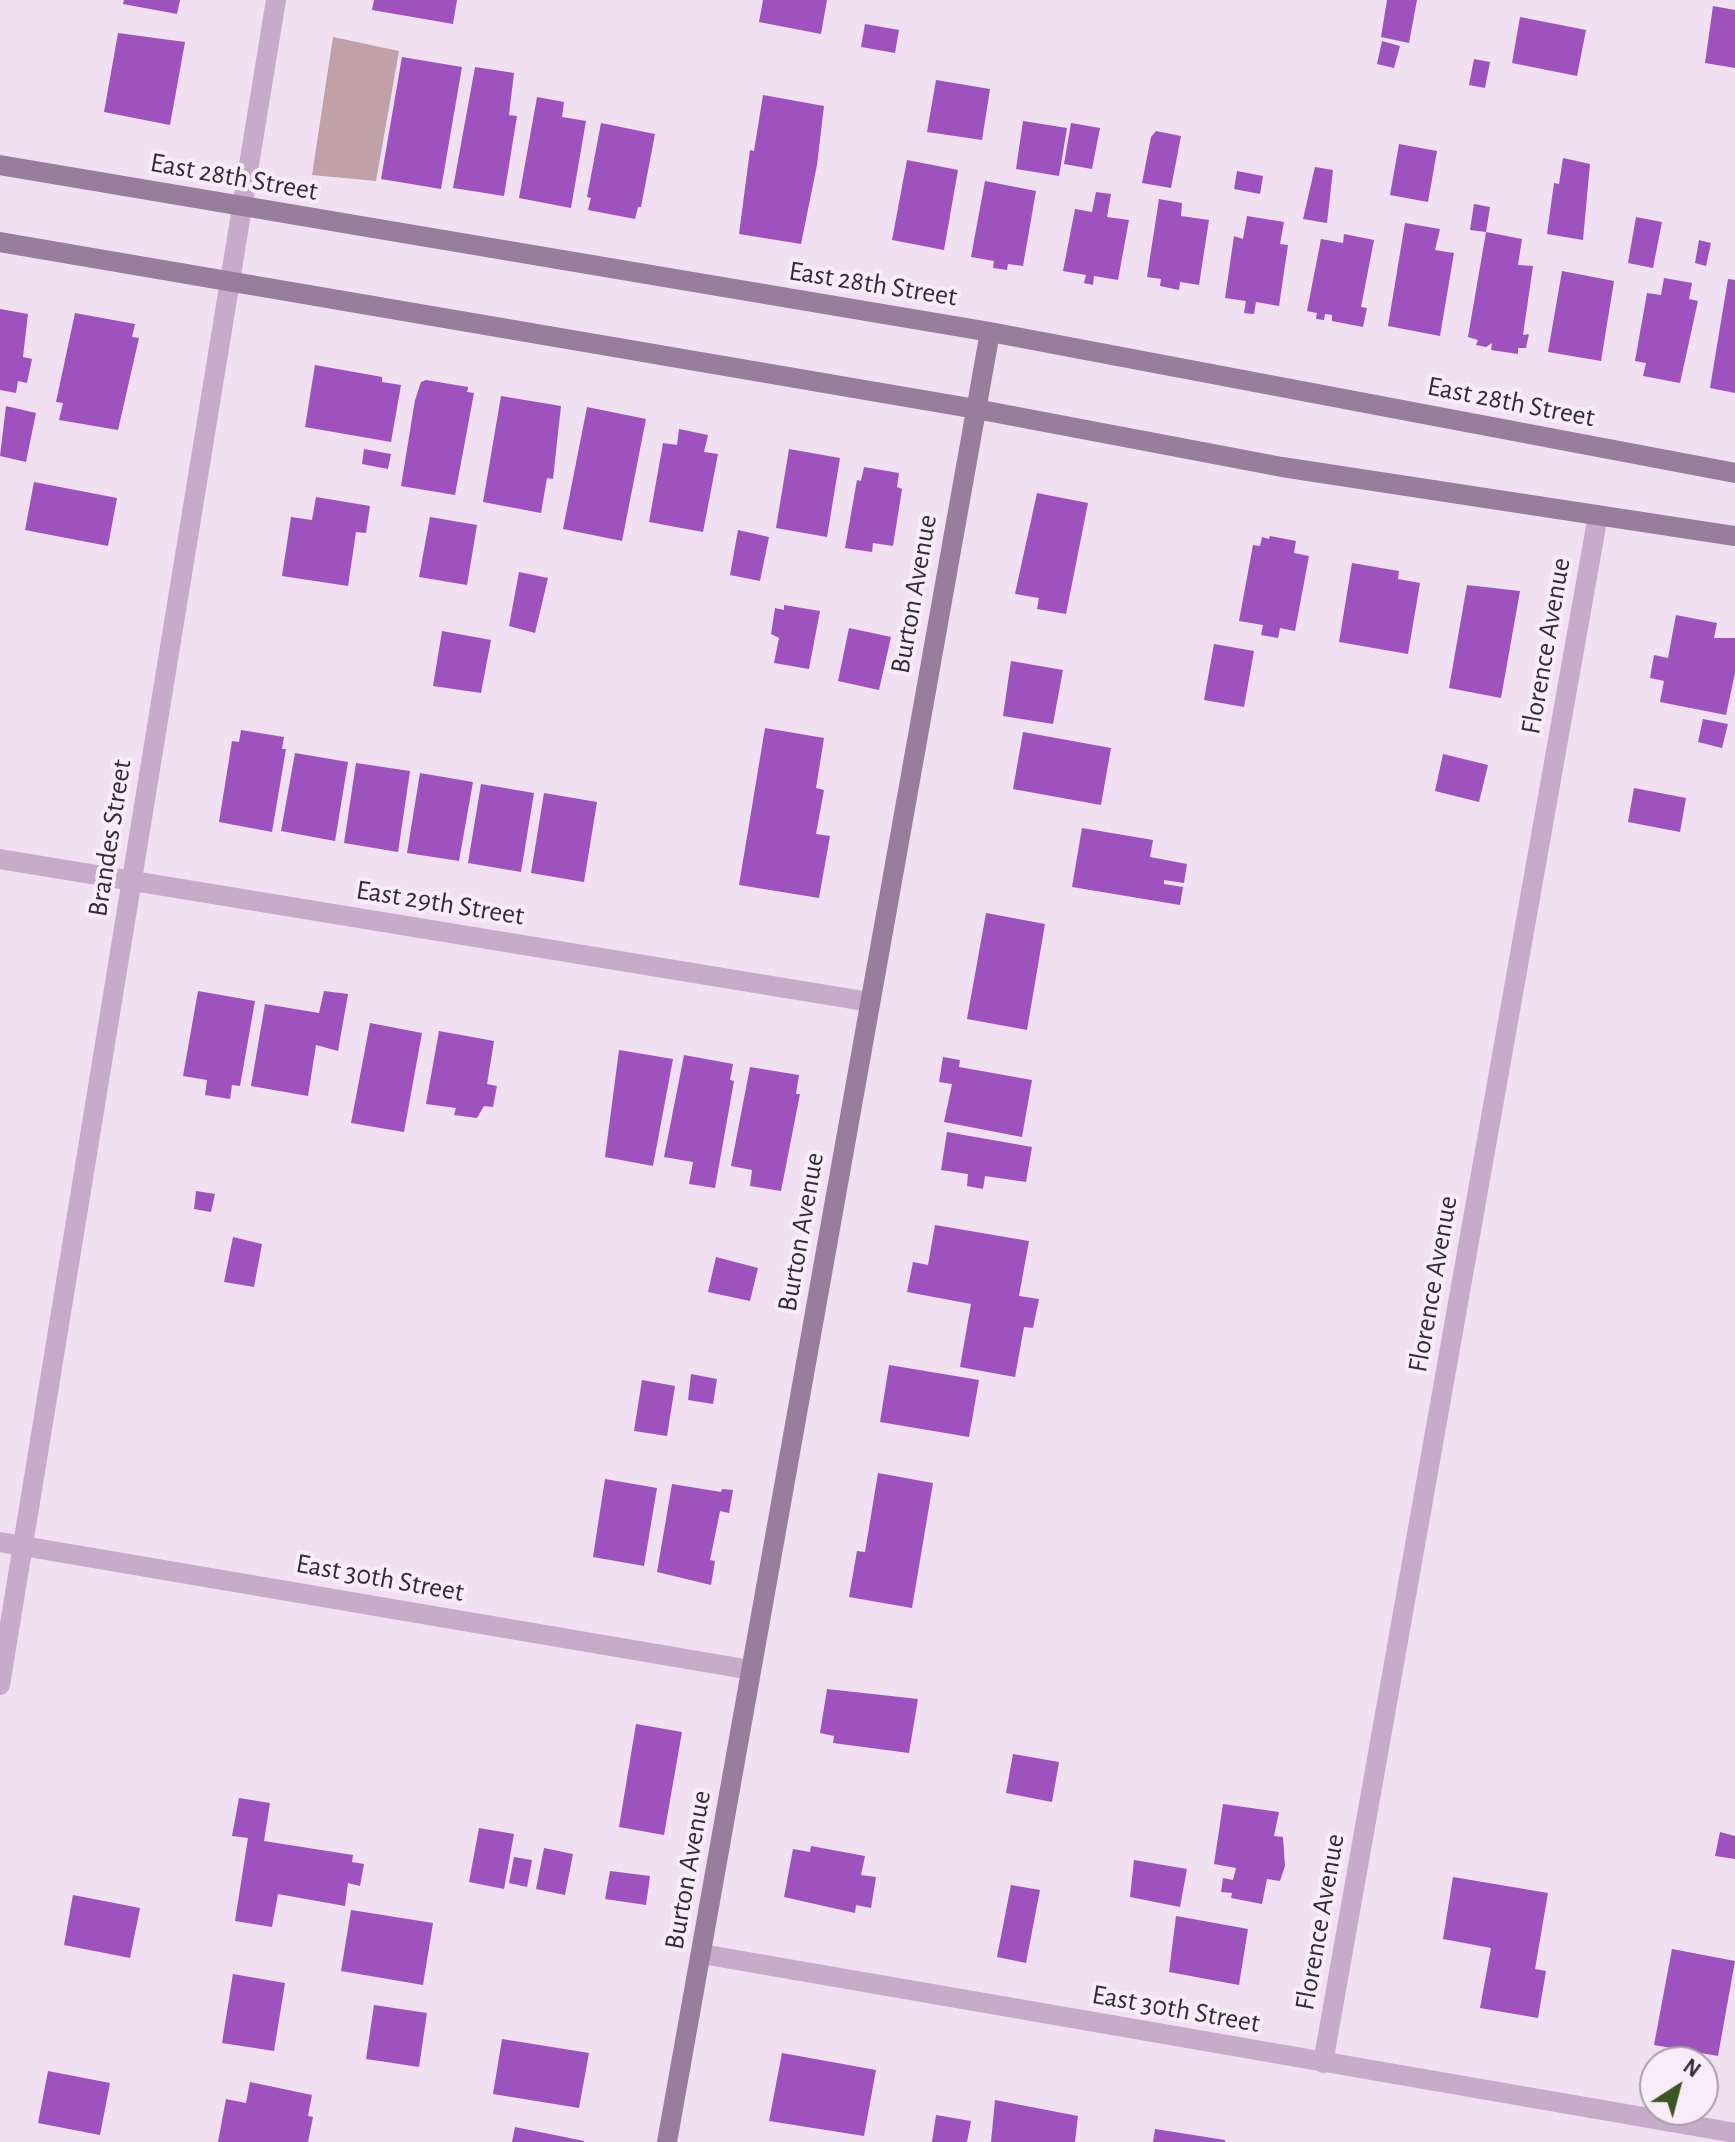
<!DOCTYPE html>
<style>
body{margin:0}
#map{position:relative;width:1735px;height:2142px;overflow:hidden;background:#f1e0f1;font-family:"Alegreya Sans",sans-serif}
canvas{display:block}
.north{position:absolute;left:1639px;top:2046px;width:80px;height:80px;box-sizing:border-box;background:#f9ecf9;border:2px solid #aa9fab;border-radius:50%;rotate:36deg;font-size:22px;font-weight:700;line-height:32px;text-align:center;color:#342b37}
.north::after{content:'';display:block;margin:auto;width:28px;height:36px;background:#3b5623;clip-path:polygon(50% 0,100% 100%,50% 72%,0 100%)}
</style>
<div id="map">
<canvas width="1735" height="2142"></canvas>
<div class="north">N</div>
</div>
<script>
const context = document.querySelector('canvas').getContext('2d');
context.lineJoin = 'round';
function fillPath(path, color) { context.fillStyle = color; context.fill(path, 'evenodd'); }
const poly = rows => new Path2D(rows.map(r => 'M' + r).join(''));
function stroke(path, color, width, dash) { context.strokeStyle = color; context.lineWidth = width; context.lineCap = dash ? 'butt' : 'round'; context.setLineDash(dash || []); context.stroke(path); }
function drawText(font, color, halo, rows, align = 'center') {
  context.font = font + ' "Alegreya Sans",sans-serif'; context.lineWidth = 8; context.setLineDash([]); context.textBaseline = 'middle'; context.strokeStyle = halo; context.fillStyle = color; for (const [text, x, y, turn = 0] of rows) {
    context.save(); context.translate(x, y); context.rotate((+turn || 0) * Math.PI / 180); context.textAlign = isNaN(turn) ? turn : align; if (halo) context.strokeText(text, 0, 0); context.fillText(text, 0, 0); context.restore();
  }
}
const green = poly([
 [333,37,399,51,376,181,312,175]
]);
const building = poly([
 [124,0,180,0,177,14,123,4],
 [374,0,457,0,453,24,372,10],
 [763,0,827,0,821,34,759,22],
 [1387,0,1417,0,1409,43,1381,37],
 [1713,6,1735,10,1735,68,1705,63],
 [1520,17,1586,30,1577,76,1512,63],
 [865,24,899,30,895,53,861,47],
 [118,33,185,42,170,125,104,112],
 [1382,41,1400,46,1394,68,1377,64],
 [402,57,462,67,441,189,381,179],
 [1474,59,1490,62,1485,88,1469,85],
 [475,67,514,73,509,115,517,116,504,196,453,188],
 [936,80,990,89,982,140,927,132],
 [763,95,824,106,817,165,801,244,739,234,750,150,754,151],
 [537,97,564,102,562,117,586,121,571,208,519,198],
 [1023,121,1067,128,1059,176,1016,169],
 [601,123,655,134,641,207,638,207,635,219,588,210,591,198,587,197],
 [1071,123,1100,128,1092,169,1064,164],
 [1156,131,1181,136,1171,188,1142,183,1151,137],
 [1399,144,1437,151,1428,202,1390,195],
 [1563,158,1590,164,1583,240,1547,234,1554,183,1559,184],
 [907,160,958,170,944,250,892,240],
 [1315,167,1333,170,1327,223,1303,219],
 [1237,171,1263,176,1260,194,1234,189],
 [985,181,1036,191,1023,266,1008,264,1007,270,993,268,994,261,971,257],
 [1096,192,1111,194,1107,217,1129,220,1118,280,1094,276,1093,285,1084,283,1086,275,1063,271,1075,209,1092,212],
 [1159,199,1182,203,1181,216,1209,220,1199,285,1180,282,1179,290,1160,286,1161,279,1147,277],
 [1474,204,1490,207,1486,232,1470,230],
 [1247,216,1284,222,1280,244,1288,245,1279,306,1256,302,1254,314,1244,313,1246,301,1225,298,1234,236,1243,239],
 [1636,217,1662,222,1653,268,1628,263],
 [1405,223,1440,229,1435,250,1454,253,1440,336,1388,326],
 [1486,232,1522,239,1518,265,1533,266,1523,335,1529,334,1526,348,1518,348,1518,354,1491,350,1492,343,1486,347,1476,345,1478,340,1468,337],
 [1344,234,1374,240,1361,307,1367,308,1363,327,1332,321,1332,315,1325,314,1324,320,1316,319,1317,313,1307,311,1321,239,1343,243],
 [1699,240,1711,243,1706,266,1695,263],
 [1562,271,1614,281,1601,361,1548,352],
 [1664,278,1692,283,1689,299,1698,301,1680,383,1643,376,1646,363,1635,361,1647,293,1661,295],
 [1728,279,1735,280,1735,393,1710,388],
 [0,309,28,314,23,357,32,359,27,383,18,381,16,393,0,390],
 [75,313,135,324,132,337,139,338,118,430,59,420,63,403,56,402],
 [315,365,382,377,382,382,401,385,391,442,305,427],
 [426,380,468,387,467,392,474,393,455,495,401,486,415,400,421,382],
 [501,396,561,406,553,479,547,478,541,513,483,502],
 [6,406,36,413,26,462,0,456],
 [587,407,646,419,622,541,563,529],
 [679,429,708,435,704,452,718,454,703,532,649,522,663,443,677,445],
 [364,449,391,454,388,469,362,464],
 [789,449,840,458,827,537,776,528],
 [864,467,899,473,897,487,902,489,893,546,873,543,872,552,845,548,857,480,861,481],
 [34,482,117,498,108,546,25,530],
 [1037,493,1088,503,1066,614,1037,609,1039,598,1015,594],
 [316,497,370,506,366,533,356,532,348,586,282,576,291,517,312,520],
 [430,517,477,525,467,585,419,577],
 [738,530,769,537,760,581,730,575],
 [1270,536,1296,541,1294,553,1309,556,1295,631,1280,628,1278,638,1261,635,1263,625,1239,621,1253,545,1260,546,1262,537,1269,539],
 [1352,563,1399,571,1398,579,1420,583,1408,654,1339,642],
 [519,572,548,578,535,633,509,626],
 [1467,585,1520,591,1501,698,1449,688],
 [784,605,820,611,809,669,774,663,779,638,771,634,775,608,784,610],
 [1676,615,1717,623,1714,638,1735,638,1735,673,1726,715,1660,702,1664,681,1650,678,1654,655,1668,658],
 [849,628,891,637,879,690,838,681],
 [442,631,491,640,481,693,433,686],
 [1214,644,1254,651,1244,707,1204,700],
 [1011,661,1063,670,1053,724,1003,716],
 [1703,719,1728,724,1722,748,1698,742],
 [765,728,824,738,816,788,824,790,816,834,830,836,819,898,739,885],
 [241,730,284,737,282,749,286,749,272,832,219,822,232,741,239,742],
 [1023,732,1111,748,1101,805,1013,789],
 [295,753,348,762,335,841,281,831],
 [1443,754,1488,765,1479,802,1435,791],
 [356,763,410,771,398,852,344,843],
 [420,773,473,782,459,861,407,853],
 [481,784,534,793,521,872,468,863],
 [1634,788,1686,798,1680,832,1628,822],
 [544,793,597,802,584,882,531,873],
 [1082,828,1153,840,1150,857,1187,864,1184,883,1164,880,1164,884,1183,887,1180,905,1072,887],
 [986,913,1045,924,1027,1030,967,1019],
 [198,991,255,1001,240,1086,232,1085,230,1099,205,1095,207,1080,183,1076],
 [324,991,348,994,338,1051,316,1045,308,1096,251,1086,265,1004,319,1013],
 [370,1023,422,1033,404,1132,351,1123],
 [439,1031,494,1041,487,1084,497,1086,493,1107,484,1106,477,1118,454,1115,456,1108,426,1104],
 [619,1050,673,1059,653,1166,605,1157],
 [684,1055,733,1064,730,1080,734,1081,715,1188,689,1184,693,1162,664,1157],
 [943,1057,960,1060,959,1067,1032,1080,1022,1137,944,1122,952,1084,939,1082],
 [750,1067,799,1075,796,1094,800,1094,781,1191,750,1186,752,1170,731,1166],
 [947,1132,1032,1147,1026,1182,985,1176,983,1189,967,1186,968,1174,941,1170],
 [196,1191,215,1194,211,1212,194,1209],
 [935,1225,1029,1241,1019,1296,1039,1299,1033,1328,1024,1327,1015,1377,960,1367,971,1304,907,1292,913,1262,928,1265],
 [233,1237,262,1244,254,1287,224,1282],
 [716,1257,758,1268,750,1301,708,1292],
 [889,1365,979,1380,969,1437,880,1422],
 [691,1374,717,1379,713,1404,688,1400],
 [642,1380,675,1386,667,1436,634,1431],
 [878,1473,933,1483,912,1608,849,1597,857,1551,865,1552],
 [605,1479,657,1488,644,1566,593,1557],
 [672,1484,721,1492,722,1489,733,1490,729,1513,720,1511,710,1560,715,1561,711,1585,657,1572],
 [827,1689,918,1699,909,1753,833,1743,834,1736,820,1733],
 [636,1724,682,1732,664,1835,619,1827],
 [1013,1754,1059,1762,1052,1802,1006,1793],
 [239,1798,270,1803,264,1841,353,1855,352,1862,364,1864,360,1886,348,1883,345,1906,278,1894,272,1927,235,1921,248,1838,232,1836],
 [1223,1804,1279,1812,1274,1836,1283,1837,1285,1866,1280,1881,1267,1879,1262,1904,1231,1898,1232,1893,1221,1892,1223,1878,1233,1880,1236,1868,1214,1864],
 [479,1828,514,1834,504,1889,469,1882],
 [1720,1832,1735,1836,1735,1859,1715,1856],
 [811,1846,865,1856,861,1875,876,1877,871,1908,856,1905,855,1913,784,1897,793,1849,810,1852],
 [544,1848,573,1854,565,1895,536,1889],
 [514,1857,532,1860,527,1887,509,1883],
 [1134,1860,1187,1869,1180,1907,1130,1897],
 [610,1871,650,1876,646,1905,605,1899],
 [1453,1877,1548,1893,1535,1969,1546,1971,1538,2018,1480,2008,1491,1948,1443,1939],
 [1011,1885,1040,1890,1026,1963,997,1957],
 [73,1895,140,1908,130,1958,64,1945],
 [351,1910,433,1923,423,1985,341,1971],
 [1176,1916,1248,1929,1239,1985,1169,1972],
 [1672,1949,1735,1961,1718,2056,1654,2045],
 [233,1974,285,1983,274,2051,222,2043],
 [374,2005,427,2013,419,2067,366,2059],
 [502,2039,589,2053,579,2108,493,2094],
 [782,2053,876,2070,864,2136,769,2121],
 [48,2071,110,2083,100,2135,38,2123],
 [250,2082,312,2095,308,2116,313,2117,308,2142,218,2142,226,2099,246,2103],
 [995,2100,1078,2116,1075,2142,991,2142],
 [936,2115,971,2121,967,2142,932,2142],
 [515,2127,584,2141,584,2142,512,2142],
 [1155,2129,1225,2140,1225,2142,1153,2142]
]);
const street = poly([
 [0,859,870,1002],
 [0,1542,751,1670],
 [0,1685,276,0],
 [702,1954,1735,2133],
 [1323,2063,1598,515]
]);
const secondary = poly([
 [0,165,990,332,1735,473],
 [0,242,976,409,1282,467,1735,536],
 [667,2142,990,332]
]);
const streetNames = [
 ["East 28th Street",234,177,10],
 ["East 28th Street",873,284,9],
 ["East 28th Street",1511,402,11],
 ["Burton Avenue",914,594,-80],
 ["Florence Avenue",1546,646,-80],
 ["Brandes Street",110,838,-81],
 ["East 29th Street",440,903,9],
 ["Burton Avenue",801,1232,-80],
 ["Florence Avenue",1433,1284,-80],
 ["East 30th Street",380,1578,10],
 ["Burton Avenue",688,1870,-80],
 ["Florence Avenue",1320,1922,-80],
 ["East 30th Street",1176,2009,10]
];
fillPath(green, '#bfa1a7');
fillPath(building, '#9d52bd');
stroke(street, '#c6acc9', 20);
stroke(secondary, '#977e9c', 20);
drawText('28px', '#342b37', '#f9ecf9', streetNames);
</script>
